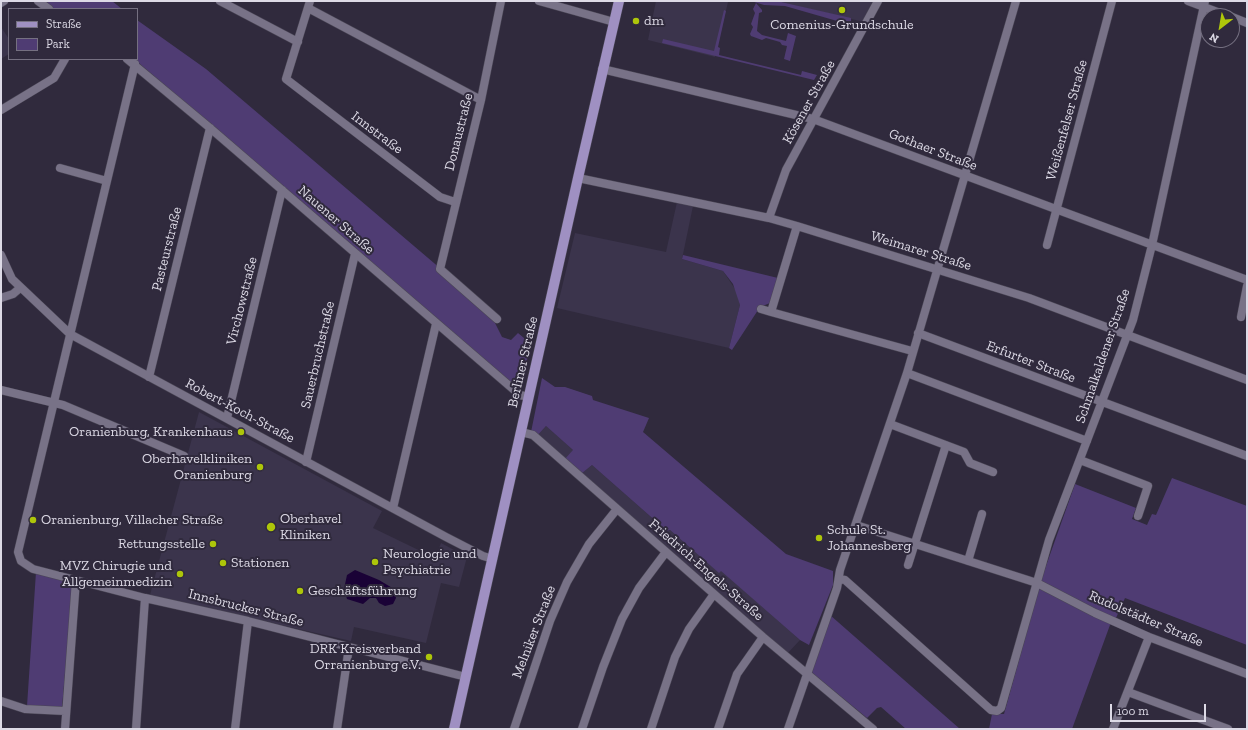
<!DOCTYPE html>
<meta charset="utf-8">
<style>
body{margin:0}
#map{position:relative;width:1248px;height:730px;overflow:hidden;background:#302a3d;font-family:"Zilla Slab",serif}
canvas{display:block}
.frame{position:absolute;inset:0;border:2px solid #dddae6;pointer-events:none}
.legend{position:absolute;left:8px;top:8px;width:130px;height:52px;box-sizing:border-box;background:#302a3d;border:1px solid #757081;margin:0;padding:5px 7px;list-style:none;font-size:12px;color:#dddae6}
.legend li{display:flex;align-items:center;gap:8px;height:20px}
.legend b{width:20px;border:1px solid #757081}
.north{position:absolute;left:1200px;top:8px;width:40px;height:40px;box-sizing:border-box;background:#302a3d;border:1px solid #757081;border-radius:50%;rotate:211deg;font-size:11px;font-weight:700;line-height:16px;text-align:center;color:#dddae6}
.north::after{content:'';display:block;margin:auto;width:14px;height:18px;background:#aec60a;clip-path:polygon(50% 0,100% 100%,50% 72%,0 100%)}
.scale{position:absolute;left:1110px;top:704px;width:96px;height:18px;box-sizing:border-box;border:2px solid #dddae6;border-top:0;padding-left:5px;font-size:12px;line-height:14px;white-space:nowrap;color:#dddae6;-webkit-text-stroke:3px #302a3d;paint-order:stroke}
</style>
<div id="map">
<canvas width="1248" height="730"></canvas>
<div class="frame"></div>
<ul class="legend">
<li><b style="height:5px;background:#9f90c2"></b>Straße</li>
<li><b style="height:11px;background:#4f3c73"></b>Park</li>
</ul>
<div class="north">N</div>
<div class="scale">100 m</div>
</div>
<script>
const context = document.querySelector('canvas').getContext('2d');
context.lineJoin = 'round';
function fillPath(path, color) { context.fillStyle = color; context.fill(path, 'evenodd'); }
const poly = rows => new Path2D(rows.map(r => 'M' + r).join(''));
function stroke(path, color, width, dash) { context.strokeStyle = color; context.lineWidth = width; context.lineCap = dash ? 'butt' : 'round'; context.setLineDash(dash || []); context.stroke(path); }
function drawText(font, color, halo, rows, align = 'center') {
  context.font = font + ' "Zilla Slab",serif'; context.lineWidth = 4; context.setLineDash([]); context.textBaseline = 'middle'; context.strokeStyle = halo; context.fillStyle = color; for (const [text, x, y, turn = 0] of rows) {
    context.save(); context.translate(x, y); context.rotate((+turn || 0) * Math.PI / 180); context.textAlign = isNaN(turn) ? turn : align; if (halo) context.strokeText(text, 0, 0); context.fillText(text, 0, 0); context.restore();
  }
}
const built = poly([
 [656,1,728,2,715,57,648,40],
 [777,1,874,1,864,22],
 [1,27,9,39,9,54,1,59],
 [677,202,693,206,682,259,723,271,737,292,740,305,729,348,557,308,575,233,666,252],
 [199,412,382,511,373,528,435,558,441,543,467,557,459,587,441,583,426,643,354,627,351,641,150,595],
 [546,426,573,450,581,474,592,465,667,531,670,530,719,572,721,570,800,640,786,655,537,436]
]);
const green = poly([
 [44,1,112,1,122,9,54,9],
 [751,1,777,1,851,18,851,25,785,6,764,5],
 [756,3,762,10,762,12,759,13,757,31,762,35,786,41,788,33,796,36,790,61,784,59,787,46,782,45,780,42,766,38,762,40,751,36,750,34,753,27,751,24,755,13,753,9],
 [724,10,726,11,718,47,720,48,719,55,801,75,802,71,817,75,814,80,662,43,663,39,714,51],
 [137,20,206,69,488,309,502,337,511,340,518,333,531,344,521,385,515,386,134,59,137,59],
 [683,255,778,278,770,303,760,307,732,350,729,348,740,305,733,284,723,271,682,259],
 [542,378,555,387,565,387,592,396,593,400,649,418,643,432,786,554,833,571,833,585,809,645,800,640,721,571,719,573,670,530,667,531,592,465,581,474,564,460,573,450,546,426,537,436,531,432],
 [1172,478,1247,506,1247,645,1125,598,1116,618,1110,625,1072,729,989,729,992,714,1004,714,1041,580,1075,484,1136,508,1132,519,1147,525,1152,514,1156,515],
 [36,572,73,582,62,708,27,706],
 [830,615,960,729,906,729,881,707,877,708,867,718,811,672]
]);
const water = poly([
 [355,570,379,580,394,589,396,598,393,604,385,606,379,603,376,598,370,598,363,604,347,599,344,589,347,575]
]);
const minor = poly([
 [38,1,49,9],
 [220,1,298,42],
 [310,1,286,79,440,197,455,202],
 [539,1,614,22],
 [1188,1,1228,16],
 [1,3,4,1],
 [308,8,481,100],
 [1232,17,1247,23],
 [127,59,210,128,520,395,529,397],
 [135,64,18,552,21,561,33,569,145,598,248,621,466,677],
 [602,69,813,119,1247,280],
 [1,110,54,78,65,59],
 [60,168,107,181],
 [578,178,769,218,797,226,1029,298,1247,380],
 [769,218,786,170,878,1],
 [1047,245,1112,1],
 [1,255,12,279,70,334,446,537,483,556,493,559],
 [1,298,13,294,20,288],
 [761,309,771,312,797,226],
 [771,312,912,351],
 [1241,317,1247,286],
 [497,319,440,269,481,100,501,1],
 [918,333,1247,456],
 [907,373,1087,441],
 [149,377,210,128],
 [1,390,63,405,184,456],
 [227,418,282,190],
 [890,424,964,452,970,463,993,472],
 [521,432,533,435,763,637,873,729],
 [1080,460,1148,486,1138,516],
 [306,462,355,254],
 [393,508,436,324],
 [856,525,1037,583,1095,613,1149,637,1247,674],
 [968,561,982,514],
 [908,565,946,445],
 [839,579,845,580,991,710,997,711,1001,708,1049,540,1133,320,1152,245,1205,1],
 [1128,692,1228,729],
 [1,701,25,709,65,711],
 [65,729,76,580],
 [136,729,145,598],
 [235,729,248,621],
 [337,729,349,647],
 [514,729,550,621,567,582,589,544,617,509],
 [582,729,603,667,622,619,639,588,666,552],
 [651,729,675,657,689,629,714,594],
 [718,729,737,674,763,637],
 [788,729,837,588,840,570,907,373,1016,1],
 [1113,729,1149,637]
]);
const major = poly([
 [454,729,578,178,619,1]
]);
const markers = [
 [842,10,4,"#aec60a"],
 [636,21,4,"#aec60a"],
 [241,432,4,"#aec60a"],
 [260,467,4,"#aec60a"],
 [33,520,4,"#aec60a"],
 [271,527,5,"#aec60a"],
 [819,538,4,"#aec60a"],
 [213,544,4,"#aec60a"],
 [375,562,4,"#aec60a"],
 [223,563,4,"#aec60a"],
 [180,574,4,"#aec60a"],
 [300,591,4,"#aec60a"],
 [429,657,4,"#aec60a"]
];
const poiNames = [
 ["dm",644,21],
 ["Comenius-Grundschule",842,25,"center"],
 ["Oranienburg, Krankenhaus",233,432,"right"],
 ["Oberhavelkliniken",252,459,"right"],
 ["Oranienburg",252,475,"right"],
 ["Oberhavel",280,519],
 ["Kliniken",280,535],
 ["Oranienburg, Villacher Straße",41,520],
 ["Schule St.",827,530],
 ["Johannesberg",827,546],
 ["Rettungsstelle",205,544,"right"],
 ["Neurologie und",383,554],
 ["Psychiatrie",383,570],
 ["Stationen",231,563],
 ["MVZ Chirugie und",172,566,"right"],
 ["Allgemeinmedizin",172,582,"right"],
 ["Geschäftsführung",308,591],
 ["DRK Kreisverband",421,649,"right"],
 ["Orranienburg e.V.",421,665,"right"]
];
const streetNames = [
 ["Kösener Straße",809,102,-61],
 ["Weißenfelser Straße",1067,120,-75],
 ["Donaustraße",459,132,-76],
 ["Innstraße",377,133,37],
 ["Gothaer Straße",933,150,21],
 ["Nauener Straße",336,220,41],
 ["Pasteurstraße",167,249,-76],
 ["Weimarer Straße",921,251,17],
 ["Virchowstraße",242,301,-76],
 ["Sauerbruchstraße",318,355,-77],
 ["Schmalkaldener Straße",1103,356,-71],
 ["Berliner Straße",523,362,-77],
 ["Erfurter Straße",1031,362,21],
 ["Robert-Koch-Straße",240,411,28],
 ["Friedrich-Engels-Straße",706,570,41],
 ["Innsbrucker Straße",246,608,14],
 ["Rudolstädter Straße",1146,619,23],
 ["Melniker Straße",534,632,-69]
];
fillPath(built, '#3b344c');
fillPath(green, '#4f3c73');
fillPath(water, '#1a0236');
stroke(minor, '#4b4756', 9);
stroke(major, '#4b4756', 11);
stroke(minor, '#787287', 8);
stroke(major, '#9f90c2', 10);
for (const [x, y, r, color] of markers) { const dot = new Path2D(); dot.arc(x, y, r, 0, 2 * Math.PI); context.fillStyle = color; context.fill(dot); stroke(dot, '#302a3d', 1.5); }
drawText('14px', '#dddae6', '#302a3d', poiNames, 'left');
drawText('14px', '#dddae6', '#302a3d', streetNames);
</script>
